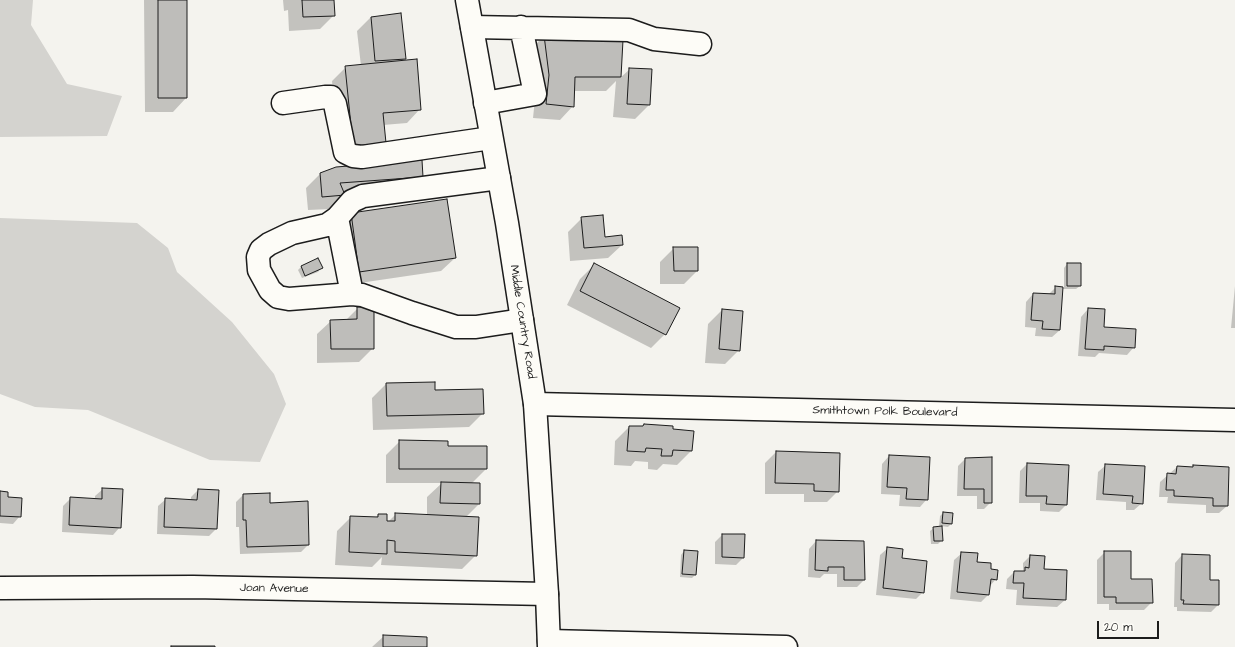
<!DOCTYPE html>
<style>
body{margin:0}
#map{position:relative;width:1235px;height:647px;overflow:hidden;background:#f4f3ee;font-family:"Architects Daughter",sans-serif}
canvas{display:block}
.scale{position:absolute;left:1097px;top:621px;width:62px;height:18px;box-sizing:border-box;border:2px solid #1c1c1c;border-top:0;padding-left:5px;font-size:12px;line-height:14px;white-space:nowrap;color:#1c1c1c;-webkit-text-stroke:3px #fdfcf7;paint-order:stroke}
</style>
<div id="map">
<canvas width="1235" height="647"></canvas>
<div class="scale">20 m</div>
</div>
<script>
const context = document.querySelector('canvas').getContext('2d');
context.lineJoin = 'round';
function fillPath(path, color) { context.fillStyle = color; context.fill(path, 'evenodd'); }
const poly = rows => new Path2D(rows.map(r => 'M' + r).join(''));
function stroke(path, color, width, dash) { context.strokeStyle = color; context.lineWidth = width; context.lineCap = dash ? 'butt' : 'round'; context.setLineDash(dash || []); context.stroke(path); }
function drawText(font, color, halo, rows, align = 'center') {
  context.font = font + ' "Architects Daughter",sans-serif'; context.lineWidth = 3; context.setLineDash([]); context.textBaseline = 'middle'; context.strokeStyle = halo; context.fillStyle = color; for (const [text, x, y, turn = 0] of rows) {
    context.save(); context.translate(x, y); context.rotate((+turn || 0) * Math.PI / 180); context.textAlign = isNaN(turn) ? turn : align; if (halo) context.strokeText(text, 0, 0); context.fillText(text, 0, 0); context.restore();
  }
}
const green = poly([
 [0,0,33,0,31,25,67,84,122,96,107,136,0,137],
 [0,218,137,223,168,248,177,272,232,322,274,374,286,404,260,462,210,460,88,410,35,407,0,394]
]);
const shadow = poly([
 [144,0,186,0,186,98,173,112,145,112],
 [283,0,333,0,334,15,320,29,289,31,288,10,284,11],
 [371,17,405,58,401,62,420,109,407,123,383,125,385,143,339,160,332,81,346,67,361,66,357,31],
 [544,36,622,41,620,78,630,69,649,105,635,119,613,117,616,81,606,91,574,91,573,106,560,120,533,118,536,89,530,50],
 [320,174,422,176,408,190,343,195,330,209,308,210,306,188],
 [351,213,455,258,441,271,346,285,337,227],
 [582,218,604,238,622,245,608,258,570,261,568,232],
 [674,248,697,271,684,284,660,284,660,262],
 [1067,264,1080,286,1076,289,1062,289,1060,330,1052,337,1035,336,1036,328,1025,327,1026,302,1033,294,1048,295,1056,287,1064,288,1064,268],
 [594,265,665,334,651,348,567,305,580,279],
 [302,266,321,268,318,272,302,278,298,270],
 [1235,286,1235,328,1231,328],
 [358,308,373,348,359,362,317,363,317,334,331,321,346,320],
 [1088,309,1103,328,1134,347,1127,355,1099,353,1095,357,1078,356,1081,317],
 [722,310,739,350,725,364,705,363,708,324],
 [386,384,434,391,483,413,469,427,373,430,372,398],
 [629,427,692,432,691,451,677,465,663,464,657,470,648,469,648,462,635,461,631,466,614,465,615,441],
 [400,441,447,447,486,469,471,484,479,504,465,518,476,555,462,569,381,565,382,557,372,567,335,565,337,531,351,517,375,518,378,515,386,522,388,522,396,514,427,516,427,497,442,483,386,483,386,455],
 [776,452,838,491,827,502,804,502,804,494,765,494,765,463],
 [889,456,927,499,920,507,899,506,900,495,881,494,882,464],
 [991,458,991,502,984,509,977,509,977,496,957,496,958,466,965,459],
 [1027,464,1066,505,1059,512,1040,511,1040,503,1019,503,1020,471],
 [1106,465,1142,503,1134,510,1126,510,1126,502,1096,500,1098,472],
 [1177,467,1227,506,1219,513,1206,513,1206,505,1167,503,1168,497,1159,497,1160,482],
 [103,489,120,527,113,535,62,532,63,506,71,498,95,499,95,496],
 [198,490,216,529,209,536,157,534,158,506,166,499,191,500,191,497],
 [0,492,7,498,20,516,13,524,0,523],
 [243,495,269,504,308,545,301,552,240,554,239,527,236,527,236,502],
 [943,513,952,523,948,527,941,526,942,540,938,544,931,544,930,531,934,528,939,527,940,516],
 [722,535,743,558,736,565,715,564,715,542],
 [816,541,864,580,857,587,837,587,837,574,824,574,820,578,808,577,809,549],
 [888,548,901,559,923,592,916,599,876,595,880,555],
 [684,551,695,575,692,578,680,577,681,555],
 [1105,552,1152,602,1144,610,1109,610,1109,604,1097,604,1097,560],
 [962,553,990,570,996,579,989,587,988,595,981,602,950,599,954,560],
 [1182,555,1218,605,1211,612,1177,611,1177,607,1174,607,1175,563],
 [1030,556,1043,570,1065,600,1057,607,1016,605,1017,590,1006,589,1007,579,1014,572,1023,571,1023,563],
 [384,636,426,647,372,647]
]);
const building = poly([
 [158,0,187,0,187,98,158,98,158,0],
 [302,0,334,0,335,16,303,17,302,0],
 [401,13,406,59,375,61,371,17,401,13],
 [544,35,623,40,621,77,575,77,574,107,546,104,549,75,544,35],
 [417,59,421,110,383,113,386,143,353,146,345,66,417,59],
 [629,68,652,69,650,105,627,104,629,68],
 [422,160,423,177,340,183,345,195,322,197,320,173,336,167,422,160],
 [447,199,456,258,359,272,351,213,447,199],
 [603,215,605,237,622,235,623,245,584,248,581,217,603,215],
 [673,247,698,247,698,271,674,271,673,247],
 [318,258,323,268,305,276,301,266,318,258],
 [594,263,680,308,666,335,580,291,594,263],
 [1067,263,1081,263,1081,286,1067,286,1067,263],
 [1055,286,1063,287,1060,330,1042,329,1043,321,1031,320,1033,293,1055,294,1055,286],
 [357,307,374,307,374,349,331,349,330,320,357,319,357,307],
 [1088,308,1105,309,1104,327,1136,329,1135,348,1104,346,1104,350,1085,349,1088,308],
 [722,309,743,311,740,351,719,349,722,309],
 [435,382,435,390,483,389,484,414,387,416,386,383,435,382],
 [644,424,673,426,673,429,694,431,692,451,673,450,672,456,661,456,662,449,646,448,645,452,627,451,629,426,643,426,644,424],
 [399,440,448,441,448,446,487,446,487,469,399,469,399,440],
 [776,451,840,453,839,492,814,491,814,484,775,483,776,451],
 [889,455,930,457,928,500,906,499,907,488,887,487,889,455],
 [992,457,992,503,984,503,984,489,964,489,965,458,992,457],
 [1027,463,1069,465,1067,505,1046,504,1047,496,1026,496,1027,463],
 [1105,464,1145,466,1143,504,1132,503,1133,496,1103,494,1105,464],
 [1193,465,1229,467,1228,506,1213,506,1213,498,1174,496,1174,490,1166,490,1167,473,1176,474,1177,466,1193,467,1193,465],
 [441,482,480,483,480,504,440,503,441,482],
 [102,488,123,489,121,528,69,525,70,497,102,499,102,488],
 [198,489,219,490,217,529,164,527,165,498,197,500,198,489],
 [0,491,8,492,8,497,22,498,21,517,0,516,0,491],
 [270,493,270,503,308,501,309,545,247,547,246,520,243,520,243,494,270,493],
 [943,512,953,513,952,524,942,523,943,512],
 [395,513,479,517,477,556,395,552,395,541,387,540,387,554,349,552,350,516,378,517,378,514,387,514,387,521,395,521,395,513],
 [942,526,943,541,934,541,933,527,942,526],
 [722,534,745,534,744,558,722,557,722,534],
 [816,540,864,541,865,580,844,580,844,567,828,567,828,571,815,570,816,540],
 [887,547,903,549,902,558,927,561,924,593,883,588,887,547],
 [684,550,698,551,696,575,682,574,684,550],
 [1104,551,1131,551,1131,579,1152,579,1153,603,1116,603,1116,597,1104,597,1104,551],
 [961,552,978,553,977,562,991,563,991,569,998,570,997,580,991,579,989,595,957,592,961,552],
 [1182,554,1210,555,1210,580,1219,580,1219,605,1183,604,1184,600,1181,600,1182,554],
 [1030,555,1045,556,1044,569,1067,570,1066,600,1023,598,1024,583,1013,583,1014,571,1025,571,1025,567,1029,568,1030,555],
 [383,635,427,637,427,647,383,647,383,635],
 [171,646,215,646,215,647,171,647,171,646]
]);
const minor = poly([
 [472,27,629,30,654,39,700,44],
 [283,103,325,97,331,97,335,104,345,152,353,156,362,157,491,138],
 [485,103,535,94,521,27],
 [499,178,363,196,352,201,337,218,327,225,292,233,269,244,261,250,258,257,259,270,270,290,278,297,289,299,352,294,362,295,412,313,456,327,476,327,522,320],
 [337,218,352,294],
 [535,404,1235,420],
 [0,588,193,587,547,594],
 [549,641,786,647]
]);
const major = poly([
 [467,0,507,223,535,404,547,594,549,647]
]);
const streetNames = [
 ["Middle Country Road",522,322,81],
 ["Smithtown Polk Boulevard",885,412,1],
 ["Joan Avenue",274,589,1]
];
fillPath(green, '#d4d3cf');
fillPath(shadow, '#0003');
fillPath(building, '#bebdba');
stroke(building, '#1c1c1c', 1);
stroke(minor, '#1c1c1c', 25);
stroke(major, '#1c1c1c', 25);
stroke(minor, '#fdfcf7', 22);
stroke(major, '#fdfcf7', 22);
drawText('12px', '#1c1c1c', '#fdfcf7', streetNames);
</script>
